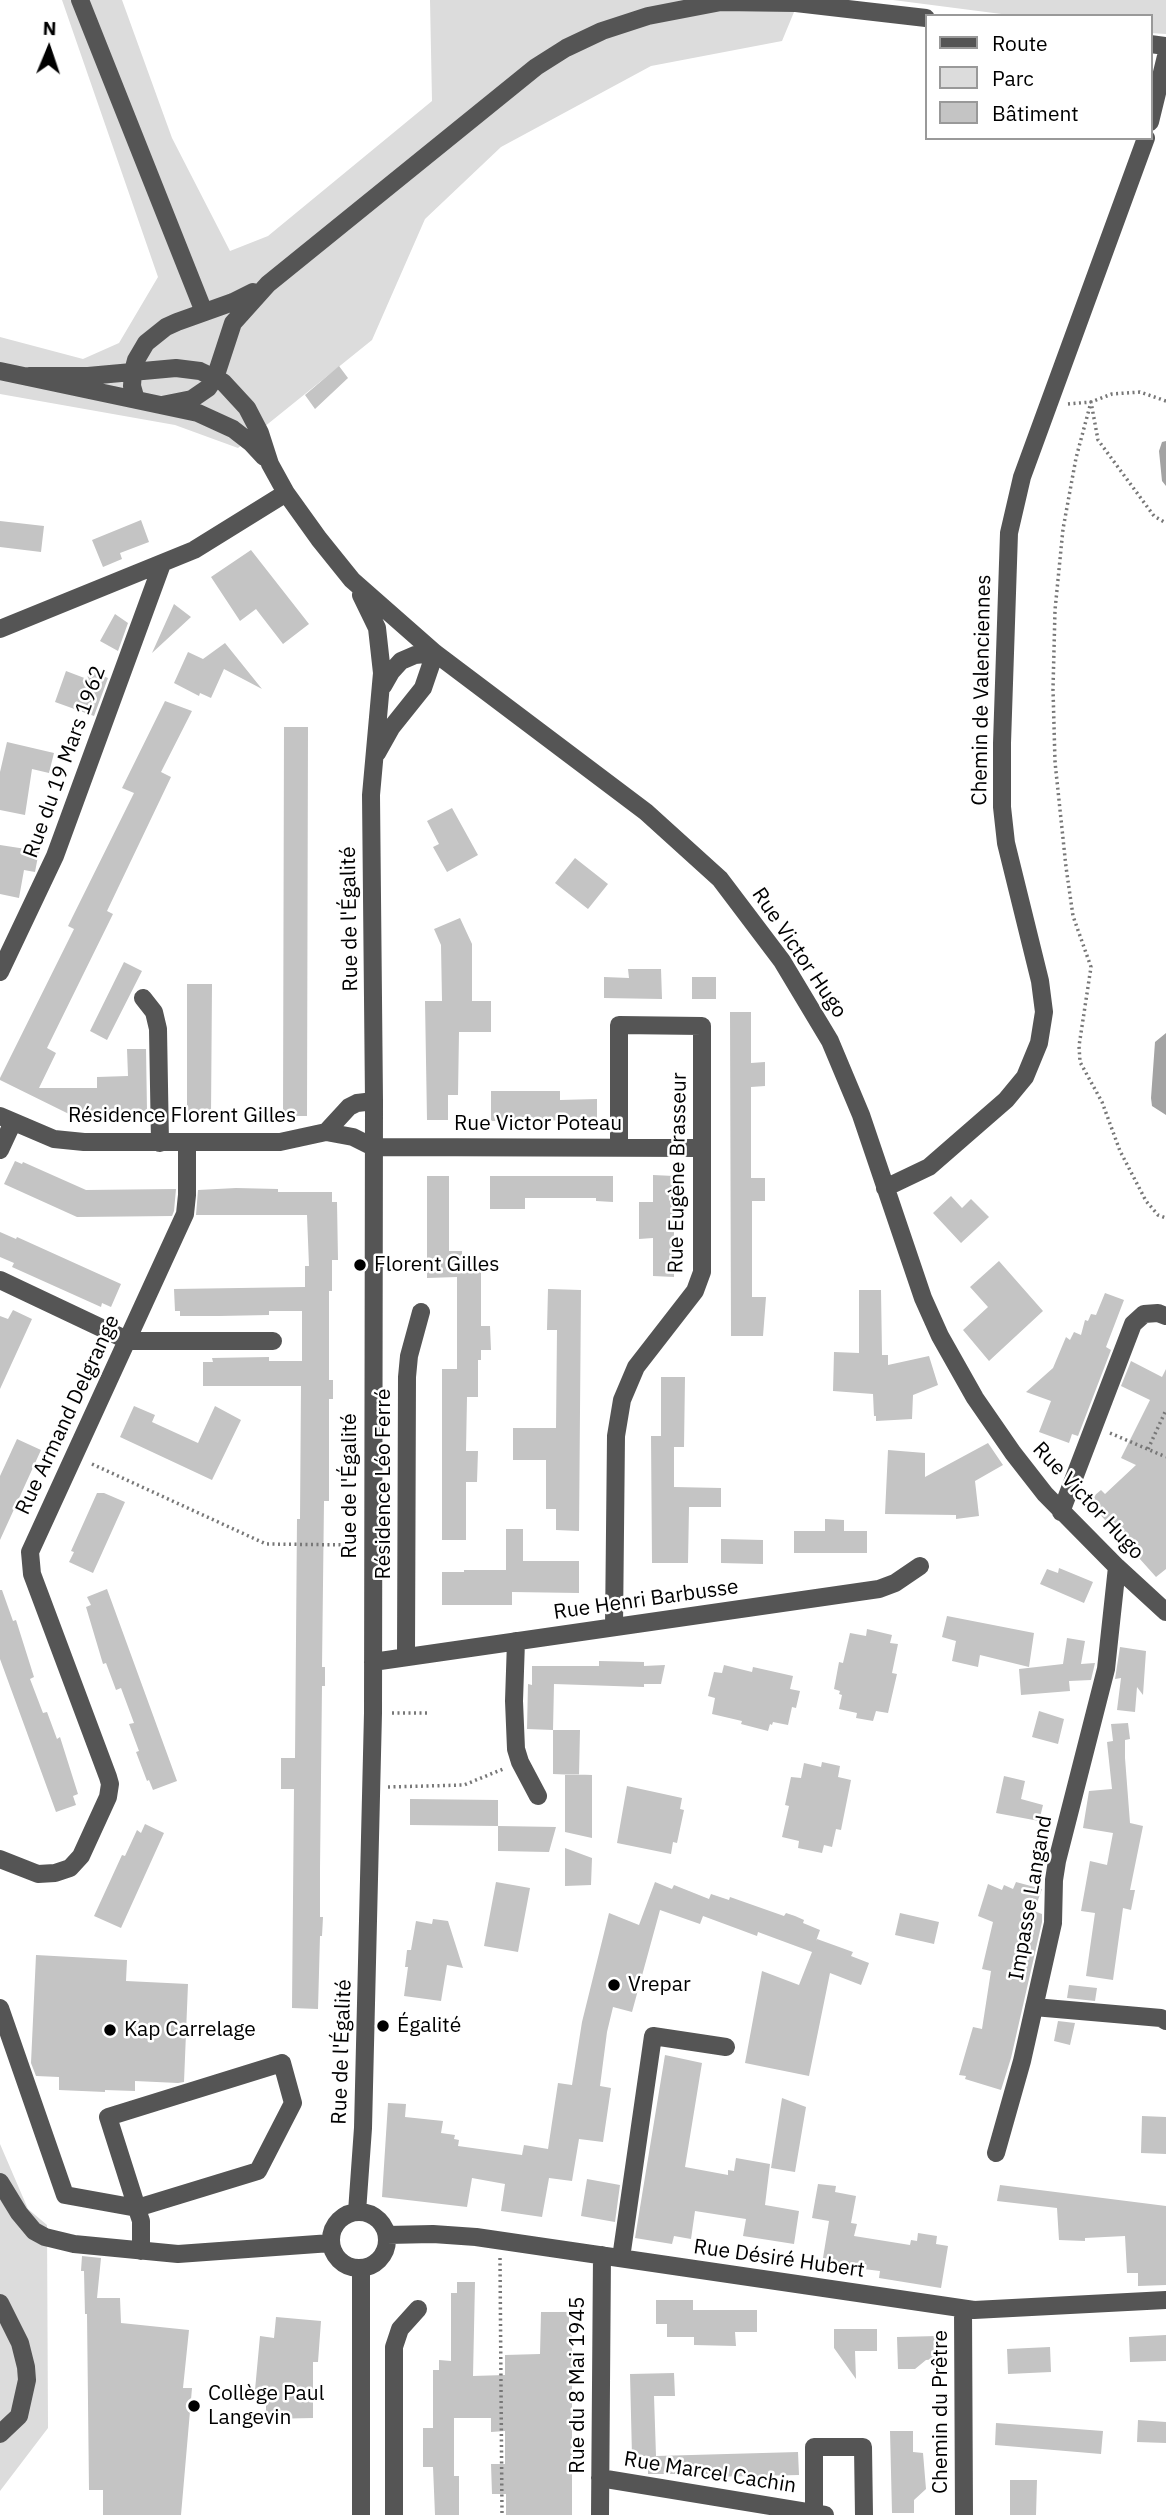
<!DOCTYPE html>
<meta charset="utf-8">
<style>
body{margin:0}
#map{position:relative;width:1166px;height:2515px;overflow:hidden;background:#fff;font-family:"IBM Plex Sans",sans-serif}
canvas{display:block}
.legend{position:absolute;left:925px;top:14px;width:228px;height:126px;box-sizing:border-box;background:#fff;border:2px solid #999;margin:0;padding:9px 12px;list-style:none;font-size:21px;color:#000}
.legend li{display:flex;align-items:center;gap:14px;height:35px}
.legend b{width:35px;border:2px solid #999}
.north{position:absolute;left:14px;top:14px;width:70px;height:70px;-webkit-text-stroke:5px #fff;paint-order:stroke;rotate:2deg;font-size:19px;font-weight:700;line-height:28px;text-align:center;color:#000}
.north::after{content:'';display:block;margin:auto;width:24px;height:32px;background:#000;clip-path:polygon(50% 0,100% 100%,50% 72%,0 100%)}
</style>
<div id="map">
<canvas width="1166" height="2515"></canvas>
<ul class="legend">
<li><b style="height:9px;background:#555"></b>Route</li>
<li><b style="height:19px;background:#dcdcdc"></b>Parc</li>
<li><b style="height:19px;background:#c4c4c4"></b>Bâtiment</li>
</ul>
<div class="north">N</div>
</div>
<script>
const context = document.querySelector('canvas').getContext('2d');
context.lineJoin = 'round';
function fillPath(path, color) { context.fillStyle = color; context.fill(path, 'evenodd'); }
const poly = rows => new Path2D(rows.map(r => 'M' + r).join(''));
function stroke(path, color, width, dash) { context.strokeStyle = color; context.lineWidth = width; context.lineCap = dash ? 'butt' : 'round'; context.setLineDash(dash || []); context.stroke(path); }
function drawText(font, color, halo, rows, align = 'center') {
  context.font = font + ' "IBM Plex Sans",sans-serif'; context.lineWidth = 5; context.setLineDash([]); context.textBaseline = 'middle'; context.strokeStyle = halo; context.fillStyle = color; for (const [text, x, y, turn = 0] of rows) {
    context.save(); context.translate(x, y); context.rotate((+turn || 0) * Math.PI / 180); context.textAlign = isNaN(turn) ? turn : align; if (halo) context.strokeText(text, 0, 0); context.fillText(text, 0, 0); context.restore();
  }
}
const green = poly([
 [62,0,122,0,172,138,230,251,268,236,432,101,430,0,799,0,782,41,651,66,501,147,425,219,372,340,238,448,175,425,0,394,0,337,83,359,119,343,158,277],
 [893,0,1166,0,1166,34,1150,33,1150,16,1017,16],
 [0,2144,28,2209,47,2225,48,2428,0,2491]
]);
const water = poly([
 [1166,441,1166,486,1162,481,1159,451,1162,442],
 [1166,1033,1166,1115,1152,1106,1151,1098,1155,1042]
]);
const building = poly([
 [339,366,348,378,315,409,305,395],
 [141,520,149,542,120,553,122,559,103,567,92,540],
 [0,521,44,526,41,552,0,547],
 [251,550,309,624,283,644,256,609,240,621,211,577],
 [174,604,191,617,152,653],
 [115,614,128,623,118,651,100,641],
 [225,643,262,689,224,669,211,698,200,693,199,696,174,683,188,652,203,659],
 [66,671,87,679,89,671,108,678,94,716,55,702],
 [165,701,192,711,161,772,171,777,107,911,113,914,47,1048,56,1053,39,1088,97,1088,97,1077,128,1076,127,1049,146,1049,147,1111,128,1110,128,1116,73,1116,0,1080,0,1078,74,929,68,926,134,793,122,788],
 [284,727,308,727,307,1116,283,1116],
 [7,742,54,753,49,773,32,769,25,815,0,810,0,772],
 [452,808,478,855,447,872,433,847,439,844,427,821],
 [0,845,39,851,35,872,24,870,19,898,0,894],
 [575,858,608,884,588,909,555,883],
 [460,918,472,944,472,1001,491,1001,491,1032,459,1032,458,1095,448,1095,448,1120,427,1120,425,1001,442,1001,441,945,434,929],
 [124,962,142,971,107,1040,90,1031],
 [628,969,661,969,662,999,604,998,604,977,629,978],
 [692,977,716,977,716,999,692,999],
 [187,984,212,984,211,1115,187,1115],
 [730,1012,751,1012,751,1063,765,1062,765,1086,751,1087,751,1178,765,1178,765,1201,752,1201,752,1297,766,1297,763,1336,731,1336],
 [491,1091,560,1091,560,1100,597,1099,597,1120,491,1121],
 [15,1161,22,1164,23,1162,86,1190,176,1189,174,1211,172,1216,77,1217,4,1184],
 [653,1175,674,1176,674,1277,653,1276,653,1238,639,1239,639,1202,653,1202],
 [427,1176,449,1176,449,1251,462,1251,462,1264,481,1265,481,1326,490,1326,491,1350,481,1350,481,1360,478,1360,478,1397,467,1397,466,1451,478,1451,477,1482,466,1482,466,1540,442,1540,442,1369,457,1369,457,1277,427,1278],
 [490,1176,613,1176,613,1202,596,1201,596,1198,525,1198,525,1209,490,1209],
 [236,1188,278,1189,278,1192,332,1192,332,1202,337,1202,338,1260,332,1260,332,1291,329,1291,329,1380,333,1380,333,1399,329,1399,329,1501,324,1501,322,1667,325,1667,325,1686,322,1686,320,1868,320,1917,323,1917,322,1936,320,1936,318,2009,292,2008,294,1789,281,1789,281,1758,295,1758,297,1519,300,1519,301,1386,203,1386,203,1362,213,1362,212,1358,269,1357,269,1361,302,1361,302,1311,269,1311,269,1315,219,1316,180,1316,180,1311,175,1311,174,1289,305,1287,305,1266,309,1266,307,1215,196,1215,198,1190],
 [951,1196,962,1208,971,1199,989,1217,961,1243,933,1213],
 [0,1232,16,1239,17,1237,121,1284,111,1307,102,1303,101,1307,12,1267,14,1263,0,1257],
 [999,1261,1043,1311,989,1361,963,1330,988,1307,970,1287],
 [548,1289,581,1290,579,1531,556,1530,556,1509,546,1509,546,1460,513,1460,513,1428,556,1428,557,1330,547,1330],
 [859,1290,881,1290,882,1355,888,1355,888,1365,929,1356,938,1385,913,1395,912,1419,876,1421,876,1416,874,1416,873,1394,833,1391,834,1352,859,1353],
 [1105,1293,1124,1300,1106,1347,1111,1350,1078,1436,1072,1434,1069,1443,1039,1432,1051,1401,1026,1392,1053,1368,1066,1337,1070,1340,1074,1332,1081,1335,1085,1320,1088,1321,1091,1314,1096,1315],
 [13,1310,32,1319,0,1389,0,1316,8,1319],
 [1131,1361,1162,1377,1166,1369,1166,1569,1156,1577,1088,1501,1101,1490,1105,1494,1136,1465,1121,1458,1150,1400,1121,1386],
 [661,1377,685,1377,684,1447,674,1447,674,1487,721,1488,721,1507,689,1507,688,1563,652,1563,651,1436,661,1436],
 [134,1406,155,1415,152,1422,198,1443,215,1406,241,1420,212,1480,120,1437],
 [17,1439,41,1450,0,1540,0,1476],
 [988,1443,1003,1465,975,1481,979,1516,956,1519,956,1515,885,1514,888,1450,925,1453,925,1477],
 [97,1493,104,1493,125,1502,93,1573,69,1562,74,1552,71,1551],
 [825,1519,844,1520,844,1531,867,1531,867,1553,794,1553,794,1531,825,1531],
 [506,1529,523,1529,523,1561,579,1561,579,1593,512,1592,512,1605,442,1605,442,1572,464,1572,464,1570,506,1570],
 [721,1539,763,1540,763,1564,721,1563],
 [1059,1568,1093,1582,1084,1603,1040,1584,1047,1569,1058,1573],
 [107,1589,177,1781,153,1790,149,1780,147,1781,136,1752,139,1751,129,1724,134,1723,121,1688,116,1690,106,1663,103,1664,86,1607,91,1605,87,1597],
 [0,1590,2,1590,13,1621,16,1620,34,1677,30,1679,43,1713,47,1712,57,1739,60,1737,78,1794,73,1796,76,1805,56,1812,0,1659],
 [947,1616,1034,1633,1029,1667,980,1655,978,1667,952,1661,956,1641,942,1637],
 [867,1629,892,1635,890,1643,898,1644,892,1673,897,1674,888,1713,876,1711,873,1721,856,1718,857,1713,839,1709,842,1695,839,1694,840,1691,834,1689,839,1662,843,1663,850,1633,866,1636],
 [1067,1638,1085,1641,1081,1664,1095,1663,1091,1680,1069,1681,1070,1691,1021,1695,1019,1669,1063,1664],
 [1120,1647,1146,1651,1143,1695,1137,1687,1135,1712,1117,1710,1121,1678,1115,1679],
 [599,1661,644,1662,644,1666,665,1665,661,1684,644,1684,644,1687,554,1684,553,1730,580,1730,579,1775,553,1774,553,1730,527,1729,528,1684,532,1685,532,1666,599,1666],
 [724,1665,752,1672,753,1667,793,1676,790,1689,800,1691,796,1708,792,1707,788,1725,773,1722,772,1725,770,1724,768,1731,741,1724,742,1721,712,1714,715,1698,708,1696,714,1672,722,1673],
 [1039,1711,1064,1719,1058,1744,1032,1737],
 [1128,1723,1130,1739,1125,1740,1125,1758,1130,1823,1143,1826,1130,1890,1135,1890,1131,1910,1123,1908,1113,1980,1086,1976,1095,1913,1081,1911,1090,1861,1107,1865,1113,1833,1083,1828,1089,1791,1112,1789,1107,1742,1113,1741,1111,1724],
 [822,1762,840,1766,838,1777,851,1780,841,1830,836,1829,832,1847,824,1845,822,1853,798,1848,799,1841,782,1837,789,1806,785,1805,791,1777,801,1778,804,1763,821,1767],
 [565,1774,592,1775,592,1838,565,1832],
 [1004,1776,1025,1781,1021,1799,1043,1805,1039,1821,996,1813],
 [627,1786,682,1798,680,1809,684,1810,677,1843,673,1842,671,1854,617,1843],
 [410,1799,498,1800,498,1826,556,1827,549,1852,498,1851,498,1826,410,1825],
 [145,1824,164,1833,121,1928,94,1916,122,1855,125,1856,137,1830,141,1833],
 [565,1848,592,1858,591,1885,565,1886],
 [496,1882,530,1888,518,1952,484,1946],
 [655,1882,672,1889,674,1885,709,1899,711,1894,729,1900,730,1897,784,1916,786,1913,795,1916,804,1920,803,1923,820,1930,816,1941,817,1939,853,1952,851,1956,869,1963,861,1985,830,1973,809,2076,745,2063,762,1971,799,1985,812,1952,758,1932,757,1936,703,1916,700,1924,660,1910,632,2012,613,2007,607,2032,600,2086,611,2088,603,2142,579,2139,572,2181,549,2178,542,2217,501,2211,505,2184,472,2178,467,2207,382,2197,388,2103,406,2104,405,2117,443,2121,441,2133,455,2135,454,2139,459,2140,458,2146,522,2155,524,2145,548,2149,558,2083,572,2085,582,2022,609,1913,639,1925],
 [1016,1882,1042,1889,1034,1911,1042,1914,1042,1922,1011,2058,1001,2090,965,2079,966,2076,959,2075,973,2027,982,2029,991,1971,982,1969,993,1922,978,1916,988,1884,1002,1890,1004,1885,1013,1889],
 [900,1913,939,1922,934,1944,895,1935],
 [433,1919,448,1921,463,1968,447,1965,441,2001,404,1996,408,1967,405,1967,407,1950,411,1950,416,1921,432,1924],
 [36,1955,127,1960,126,1981,188,1984,184,2082,178,2083,135,2081,135,2091,105,2090,105,2092,59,2090,59,2077,36,2076,31,2063],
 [1069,1985,1097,1988,1095,2001,1067,1998],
 [1058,2021,1075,2023,1070,2045,1054,2041],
 [665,2055,702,2063,685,2167,728,2175,728,2170,734,2171,736,2158,770,2164,765,2205,799,2211,794,2244,743,2236,746,2219,695,2211,691,2239,674,2236,672,2244,635,2238],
 [782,2098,806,2107,795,2172,771,2168],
 [1142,2116,1166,2117,1166,2154,1141,2153],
 [587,2179,620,2185,615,2222,581,2216],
 [818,2184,836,2186,835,2192,856,2196,851,2223,857,2224,854,2236,910,2245,911,2240,917,2241,918,2233,937,2236,936,2244,948,2246,941,2288,879,2278,880,2271,822,2264,829,2221,812,2218],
 [1000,2185,1166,2206,1166,2285,1138,2286,1138,2273,1127,2273,1125,2236,1085,2238,1085,2241,1059,2240,1057,2208,997,2201],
 [82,2256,101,2258,97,2298,120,2298,121,2323,189,2330,183,2388,192,2388,181,2515,103,2515,103,2490,89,2490,87,2314,85,2314,84,2271,81,2271],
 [457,2282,475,2282,473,2376,505,2375,505,2355,540,2354,541,2312,569,2312,569,2333,572,2333,572,2515,506,2515,506,2494,492,2494,491,2464,505,2464,505,2431,491,2432,491,2418,454,2418,454,2476,459,2476,459,2515,435,2515,433,2467,423,2467,423,2428,433,2428,433,2370,439,2370,439,2360,451,2361,451,2293,457,2293],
 [656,2300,693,2300,693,2310,757,2310,757,2332,735,2332,736,2346,694,2345,694,2337,667,2337,667,2324,656,2324],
 [276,2317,321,2321,318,2362,313,2362,313,2418,266,2419,266,2390,255,2390,260,2336,274,2338],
 [834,2329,877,2329,877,2351,855,2351,856,2379,834,2348],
 [1166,2335,1166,2361,1130,2362,1129,2337],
 [938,2336,938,2359,926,2360,915,2369,898,2369,897,2337],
 [1050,2347,1051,2372,1008,2374,1007,2349],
 [674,2373,675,2396,654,2396,656,2456,798,2452,799,2475,707,2477,707,2474,648,2474,648,2456,653,2456,632,2456,630,2374],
 [1138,2420,1166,2422,1166,2443,1137,2442],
 [996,2423,1103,2431,1101,2454,995,2445],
 [890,2431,913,2431,913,2452,923,2453,926,2489,914,2500,914,2513,892,2513],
 [1010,2480,1037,2480,1036,2515,1010,2515]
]);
const path = poly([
 [1166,401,1140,392,1112,394,1091,402,1076,458,1063,529,1055,610,1053,689,1055,762,1066,867,1073,916,1091,967,1079,1046,1080,1062,1102,1102,1120,1151,1146,1201,1158,1215,1166,1218],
 [1068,404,1091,402,1098,440,1154,516,1166,523],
 [1110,1433,1166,1457],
 [1148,1449,1166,1410],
 [92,1464,266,1544,354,1545],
 [392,1713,430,1713],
 [388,1787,464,1785,503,1769],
 [500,2258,502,2515]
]);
const minor = poly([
 [80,0,204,312],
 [1150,44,1166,46],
 [1150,122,1166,56],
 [0,371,198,413,233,429,251,443,264,457],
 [29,376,88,376,176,368,200,371,223,382,247,408,260,433,270,464,286,493,319,539,352,580,435,653,646,812,720,879,782,961,830,1041,861,1115,923,1298,940,1336,975,1398,1013,1453,1045,1494,1117,1567,1166,1612],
 [136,400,132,386,133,371,136,360,146,343,166,327,177,322,233,302,253,292],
 [162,405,192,399,208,388,215,378,233,323,268,284,536,67,566,48,602,31,648,16,721,2,796,3,926,18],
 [0,629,194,550,286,493],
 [383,686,391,672,401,661,415,655,435,653],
 [377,753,391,728,423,688,435,653],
 [0,972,55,856,162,564],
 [143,998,154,1012,158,1029,160,1143],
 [0,1116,54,1139,84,1142,280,1142,326,1132,353,1137,373,1147,702,1148],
 [326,1132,349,1107,357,1103,374,1101],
 [0,1150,13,1122],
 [885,1188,929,1167,1006,1100,1025,1077,1039,1043,1044,1012,1040,981,1006,843,1002,807,1002,743,1009,533,1022,477,1146,138],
 [0,1280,129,1341,273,1341],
 [1061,1512,1133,1324,1144,1314,1158,1313,1166,1316],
 [614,1627,616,1436,622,1400,636,1367,695,1291,702,1272,702,1026,619,1025,619,1147],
 [516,1641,514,1701,516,1749,520,1762,538,1796],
 [406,1657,407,1377,409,1356,421,1312],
 [373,1662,879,1589,895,1583,920,1566],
 [0,1859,38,1874,55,1873,70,1868,81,1856,108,1797,110,1784,108,1777,32,1574,30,1552,185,1214,187,1195,187,1142],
 [1034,2007,1161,2018,1166,2021],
 [0,2008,65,2195,137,2208,258,2171,293,2103,282,2063,108,2117,137,2208,139,2215,141,2221,141,2251],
 [996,2153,1022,2061,1053,1923,1054,1880,1057,1861,1106,1669,1117,1567],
 [0,2182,19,2213,34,2231,45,2237,74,2244,178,2254,331,2243],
 '331 2240a28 28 0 1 1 56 0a28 28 0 1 1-56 0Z',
 [357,2212,363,2128,373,1713,374,1101,371,795,382,673,377,628,361,595],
 [387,2235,433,2234,476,2237,974,2310,1166,2300],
 [621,2258,653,2036,726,2047],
 [361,2268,361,2515],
 [0,2303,20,2343,26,2367,27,2380,19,2416,0,2434],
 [963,2309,964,2515],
 [600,2478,825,2515],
 [814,2513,814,2447,863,2447,864,2515],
 [394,2515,394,2347,400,2329,418,2309],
 [600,2515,602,2255]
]);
const markers = [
 [360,1265,7,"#000"],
 [614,1985,7,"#000"],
 [383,2026,7,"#000"],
 [110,2030,7,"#000"],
 [194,2406,7,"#000"]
];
const streetNames = [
 ["Chemin de Valenciennes",982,690,-89],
 ["Rue du 19 Mars 1962",65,762,-70],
 ["Rue de l'Égalité",350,919,-91],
 ["Rue Victor Hugo",799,953,56],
 ["Résidence Florent Gilles",182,1116],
 ["Rue Victor Poteau",538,1124],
 ["Rue Eugène Brasseur",678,1173,-89],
 ["Rue Armand Delgrange",68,1415,-65],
 ["Résidence Léo Ferré",384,1484,-90],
 ["Rue de l'Égalité",350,1486,-90],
 ["Rue Victor Hugo",1088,1501,47],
 ["Rue Henri Barbusse",646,1600,-8],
 ["Impasse Langand",1031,1898,-80],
 ["Rue de l'Égalité",342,2052,-88],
 ["Rue Désiré Hubert",779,2259,8],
 ["Rue du 8 Mai 1945",578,2385,-90],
 ["Chemin du Prêtre",941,2412,-90],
 ["Rue Marcel Cachin",710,2473,9]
];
const poiNames = [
 ["Florent Gilles",374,1265],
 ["Vrepar",628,1985],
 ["Égalité",397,2026],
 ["Kap Carrelage",124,2030],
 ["Collège Paul",208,2394],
 ["Langevin",208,2418]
];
fillPath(green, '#dcdcdc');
fillPath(water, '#a3a3a3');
fillPath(building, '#c4c4c4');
stroke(path, '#777', 3.5, [2, 3.5]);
stroke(minor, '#555', 18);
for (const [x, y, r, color] of markers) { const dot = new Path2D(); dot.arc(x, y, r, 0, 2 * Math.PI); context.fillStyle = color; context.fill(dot); stroke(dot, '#fff', 2.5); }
drawText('21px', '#000', '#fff', streetNames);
drawText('21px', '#000', '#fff', poiNames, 'left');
</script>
